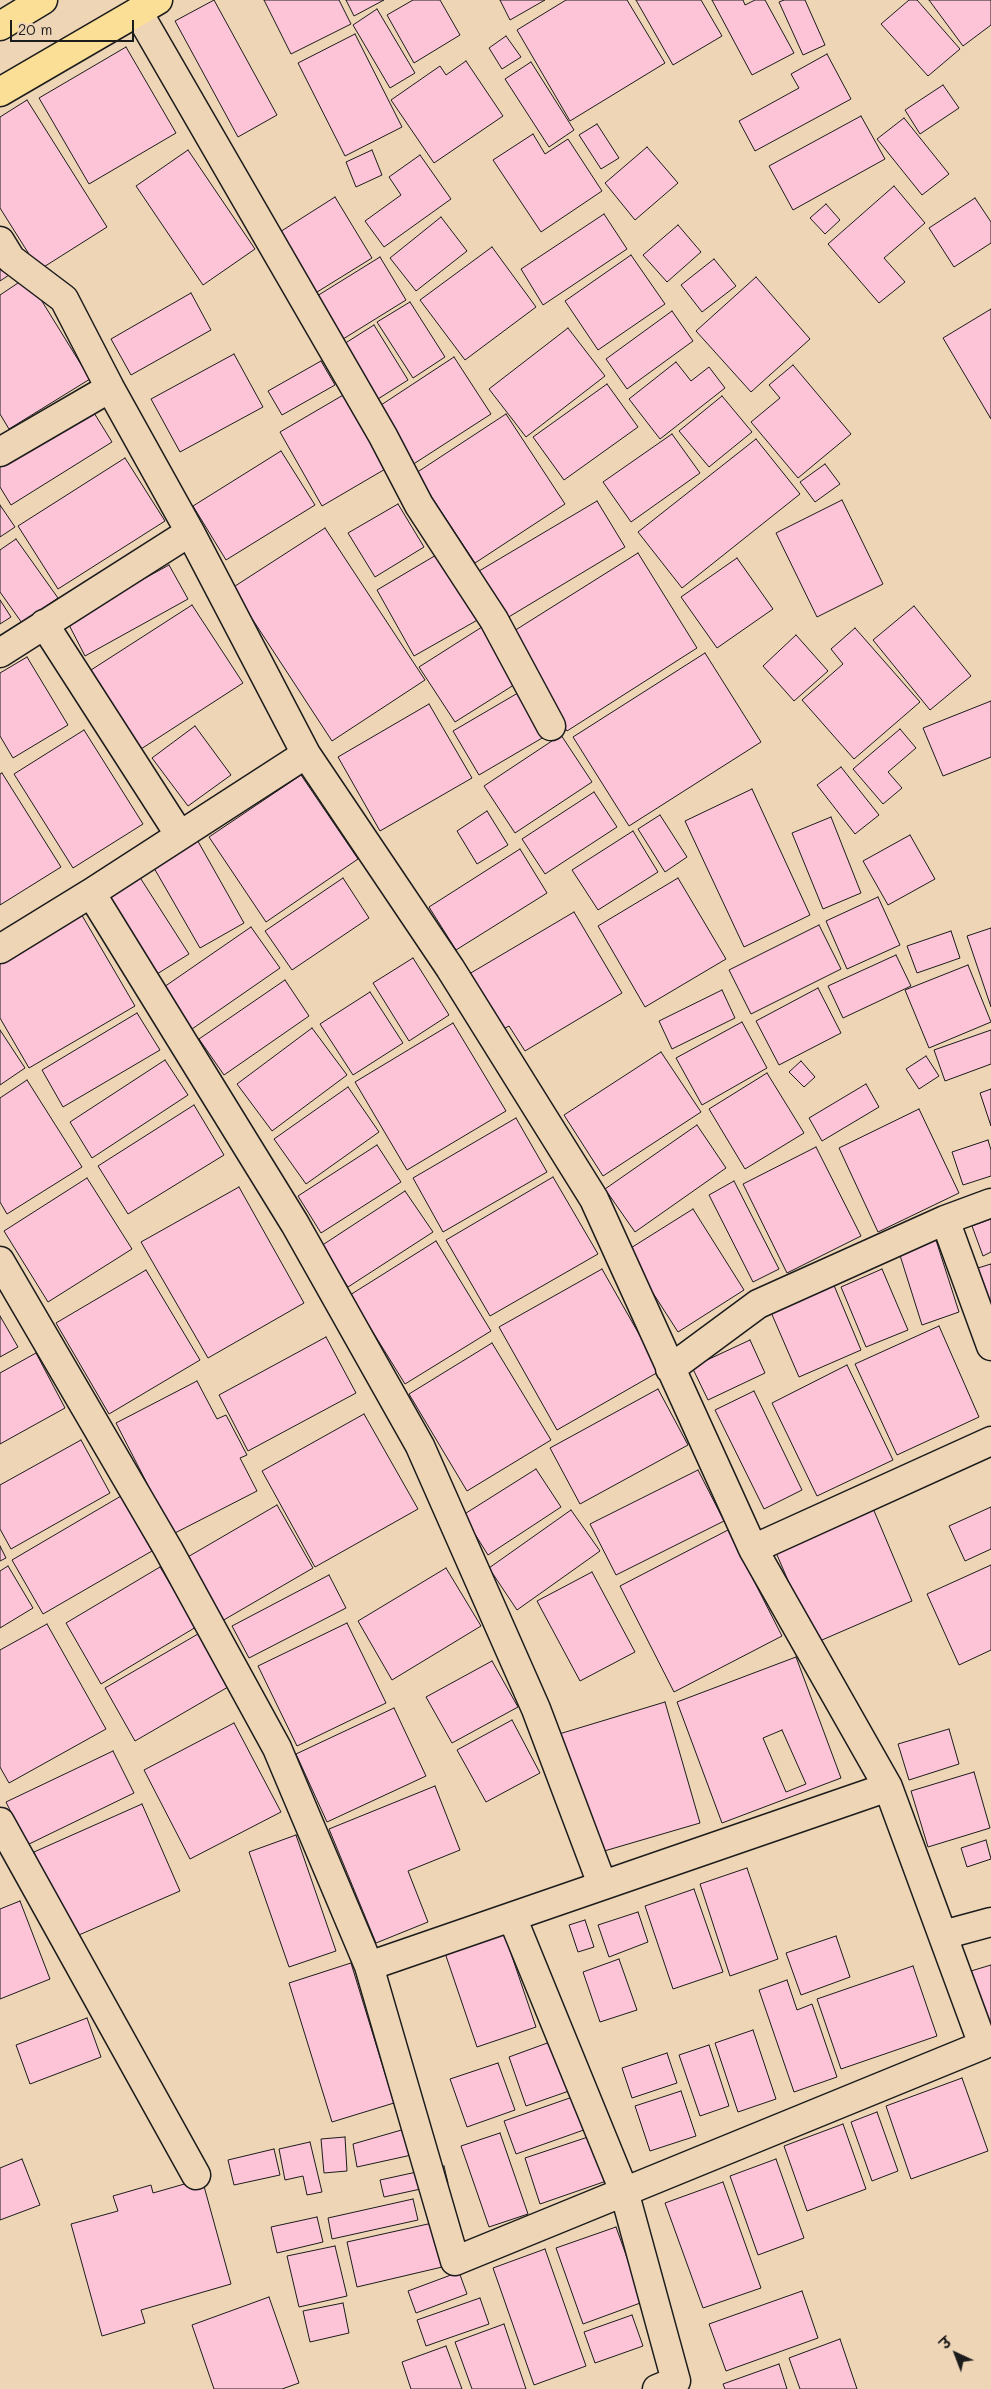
<!DOCTYPE html>
<meta charset="utf-8">
<style>
body{margin:0}
#map{position:relative;width:991px;height:2389px;overflow:hidden;background:#eed5b6;font-family:Mali,"Playpen Sans Deva",sans-serif}
canvas{display:block}
.north{position:absolute;left:931px;top:2329px;width:50px;height:50px;-webkit-text-stroke:4px #eed5b6;paint-order:stroke;rotate:317deg;font-size:14px;font-weight:700;line-height:20px;text-align:center;color:#1c1c1c}
.north::after{content:'';display:block;margin:auto;width:18px;height:22px;background:#1c1c1c;clip-path:polygon(50% 0,100% 100%,50% 72%,0 100%)}
.scale{position:absolute;left:10px;top:20px;width:124px;height:22px;box-sizing:border-box;border:2px solid #1c1c1c;border-top:0;padding-left:6px;font-size:15px;line-height:18px;white-space:nowrap;color:#1c1c1c;-webkit-text-stroke:4px #eed5b6;paint-order:stroke}
</style>
<div id="map">
<canvas width="991" height="2389"></canvas>
<div class="north">उ</div>
<div class="scale">20 m</div>
</div>
<script>
const context = document.querySelector('canvas').getContext('2d');
context.lineJoin = 'round';
function fillPath(path, color) { context.fillStyle = color; context.fill(path, 'evenodd'); }
const poly = rows => new Path2D(rows.map(r => 'M' + r).join(''));
function stroke(path, color, width, dash) { context.strokeStyle = color; context.lineWidth = width; context.lineCap = dash ? 'butt' : 'round'; context.setLineDash(dash || []); context.stroke(path); }
const building = poly([
 [214,0,277,115,238,137,175,21,214,0],
 [264,0,339,0,351,24,291,54,264,0],
 [346,0,384,0,354,16,346,0],
 [413,0,440,0,460,35,414,63,387,15,413,0],
 [500,0,545,0,510,20,500,0],
 [566,0,627,0,665,63,570,121,517,30,566,0],
 [636,0,701,0,722,36,673,65,636,0],
 [712,0,743,0,745,5,755,0,765,0,794,53,752,75,712,0],
 [784,0,805,0,825,45,803,55,779,2,784,0],
 [909,0,917,0,960,49,928,76,881,24,909,0],
 [929,0,991,0,991,25,963,46,929,0],
 [377,9,415,73,390,88,353,25,377,9],
 [355,34,402,127,345,156,298,63,355,34],
 [506,36,521,57,502,69,489,48,506,36],
 [126,47,176,133,89,184,39,98,126,47],
 [827,54,851,99,755,151,739,121,799,88,791,74,827,54],
 [466,61,503,116,434,163,391,100,440,66,446,75,466,61],
 [531,62,574,130,549,147,505,79,531,62],
 [943,85,959,108,920,134,905,110,943,85],
 [27,100,107,227,39,270,0,208,0,117,27,100],
 [861,116,885,159,793,210,769,166,861,116],
 [904,118,949,174,922,195,877,139,904,118],
 [597,124,619,158,601,169,579,135,597,124],
 [533,134,545,154,568,139,602,191,541,232,493,160,533,134],
 [647,147,678,183,635,220,605,183,647,147],
 [188,150,255,249,203,285,136,186,188,150],
 [372,150,382,175,356,187,346,162,372,150],
 [420,155,451,199,384,247,365,221,401,195,389,177,420,155],
 [894,186,925,223,884,258,905,282,879,303,828,244,894,186],
 [335,197,372,258,309,297,272,237,335,197],
 [975,198,991,222,991,243,954,267,929,228,975,198],
 [826,204,840,220,825,234,810,218,826,204],
 [604,214,627,249,543,305,521,269,604,214],
 [441,217,467,251,416,291,390,258,441,217],
 [678,225,701,252,667,282,643,255,678,225],
 [492,247,536,307,465,360,420,300,492,247],
 [0,254,12,273,0,281,0,254],
 [631,255,665,304,598,350,565,301,631,255],
 [380,257,406,300,335,344,309,301,380,257],
 [714,259,736,286,702,312,681,285,714,259],
 [27,277,90,379,9,429,0,414,0,295,27,277],
 [756,277,810,339,751,392,696,331,756,277],
 [191,293,211,330,131,375,111,339,191,293],
 [410,302,445,357,413,378,377,322,410,302],
 [991,309,991,419,943,338,991,309],
 [672,311,693,341,627,389,606,359,672,311],
 [374,325,408,380,370,404,336,349,374,325],
 [568,328,605,376,526,437,489,389,568,328],
 [234,354,263,407,180,452,151,399,234,354],
 [454,357,491,414,412,465,375,409,454,357],
 [321,361,335,385,282,415,268,391,321,361],
 [676,362,691,381,709,367,725,388,660,439,629,399,676,362],
 [793,365,851,434,798,478,751,422,780,398,769,385,793,365],
 [607,384,638,427,564,480,533,437,607,384],
 [345,394,387,468,322,506,280,432,345,394],
 [722,396,752,432,709,467,679,431,722,396],
 [91,408,112,442,11,505,0,487,0,465,91,408],
 [506,414,565,504,475,563,416,473,506,414],
 [672,434,700,473,631,522,603,482,672,434],
 [756,439,800,494,682,588,638,532,756,439],
 [281,451,315,505,226,560,193,506,281,451],
 [125,458,165,521,58,589,18,526,125,458],
 [825,464,840,484,815,502,800,482,825,464],
 [842,500,883,584,817,617,776,533,842,500],
 [597,501,625,547,502,621,474,574,597,501],
 [398,504,424,547,375,577,348,533,398,504],
 [0,505,15,527,0,537,0,505],
 [325,528,425,680,332,741,232,588,325,528],
 [16,539,58,598,22,623,0,592,0,550,16,539],
 [443,551,481,618,414,656,377,590,443,551],
 [638,553,697,648,567,731,506,636,638,553],
 [737,558,773,609,717,648,681,597,737,558],
 [169,565,188,599,85,656,67,621,169,565],
 [0,600,11,617,0,624,0,600],
 [192,605,243,683,141,749,91,670,192,605],
 [914,606,971,676,930,710,873,640,914,606],
 [482,627,517,683,455,722,419,667,482,627],
 [855,628,920,702,854,759,802,700,843,664,831,649,855,628],
 [796,635,828,671,794,701,763,666,796,635],
 [705,653,761,742,629,826,573,737,705,653],
 [27,657,68,725,13,758,0,736,0,673,27,657],
 [523,690,549,734,479,775,453,731,523,690],
 [991,701,991,757,943,776,923,728,991,701],
 [429,704,472,778,380,831,338,757,429,704],
 [195,726,231,775,188,806,152,758,195,726],
 [900,729,916,748,888,772,902,788,883,804,853,769,900,729],
 [84,730,143,824,73,868,14,774,84,730],
 [561,735,592,782,515,833,484,786,561,735],
 [841,767,879,815,855,834,817,785,841,767],
 [2,773,61,867,0,905,0,774,2,773],
 [301,775,358,859,266,922,209,837,301,775],
 [752,789,810,915,744,947,685,821,752,789],
 [594,792,617,827,545,874,522,839,594,792],
 [487,811,508,845,477,864,457,831,487,811],
 [660,815,687,857,665,872,638,829,660,815],
 [831,817,861,893,823,909,792,833,831,817],
 [633,831,658,872,598,910,572,870,633,831],
 [910,835,935,879,888,905,863,861,910,835],
 [195,836,244,923,200,948,150,861,195,836],
 [520,849,547,893,456,950,429,907,520,849],
 [139,876,189,954,157,974,107,897,139,876],
 [343,878,369,918,292,970,265,931,343,878],
 [678,878,726,959,645,1007,598,926,678,878],
 [878,897,900,945,847,969,826,921,878,897],
 [80,912,135,1006,29,1068,0,1018,0,959,80,912],
 [574,912,622,993,525,1051,509,1026,498,1032,464,977,574,912],
 [819,925,841,969,751,1014,729,970,819,925],
 [251,927,280,968,192,1029,164,987,251,927],
 [991,928,991,1007,967,936,991,928],
 [951,931,960,958,917,973,907,946,951,931],
 [896,955,911,986,843,1018,828,986,896,955],
 [413,958,449,1015,409,1041,373,983,413,958],
 [968,965,991,1022,929,1048,905,990,968,965],
 [285,980,309,1016,224,1075,199,1039,285,980],
 [818,988,841,1033,779,1065,756,1021,818,988],
 [722,990,735,1018,672,1049,659,1021,722,990],
 [370,992,403,1043,353,1075,320,1024,370,992],
 [137,1013,160,1050,63,1107,42,1070,137,1013],
 [742,1022,767,1068,702,1105,676,1058,742,1022],
 [453,1023,506,1111,407,1170,355,1082,453,1023],
 [312,1028,347,1075,272,1131,237,1084,312,1028],
 [0,1030,25,1068,0,1085,0,1030],
 [991,1030,991,1064,945,1081,934,1050,991,1030],
 [661,1052,701,1112,603,1176,564,1115,661,1052],
 [926,1056,939,1076,919,1089,906,1069,926,1056],
 [165,1060,188,1095,92,1158,70,1122,165,1060],
 [801,1061,815,1077,804,1087,789,1072,801,1061],
 [767,1073,804,1133,745,1169,709,1109,767,1073],
 [27,1080,82,1167,7,1214,0,1202,0,1098,27,1080],
 [866,1084,879,1107,822,1141,809,1118,866,1084],
 [348,1087,379,1132,306,1184,274,1139,348,1087],
 [991,1089,991,1126,980,1093,991,1089],
 [194,1105,224,1155,128,1214,98,1166,194,1105],
 [919,1109,959,1193,878,1232,839,1148,919,1109],
 [516,1118,547,1172,443,1232,413,1178,516,1118],
 [697,1125,726,1168,635,1232,605,1189,697,1125],
 [988,1140,991,1150,991,1176,963,1185,952,1152,988,1140],
 [377,1145,401,1182,321,1233,298,1196,377,1145],
 [816,1147,861,1236,787,1273,743,1184,816,1147],
 [553,1177,598,1254,490,1316,446,1240,553,1177],
 [87,1178,132,1249,48,1302,4,1231,87,1178],
 [734,1181,779,1269,753,1282,709,1195,734,1181],
 [239,1187,304,1303,208,1358,141,1242,239,1187],
 [405,1191,433,1232,348,1287,321,1246,405,1191],
 [693,1209,744,1290,678,1332,626,1251,693,1209],
 [991,1219,991,1252,983,1256,972,1226,991,1219],
 [935,1237,959,1312,922,1325,898,1249,935,1237],
 [436,1241,491,1331,405,1384,350,1295,436,1241],
 [991,1264,991,1305,978,1268,991,1264],
 [602,1269,660,1371,557,1430,499,1327,602,1269],
 [882,1269,908,1330,866,1347,841,1287,882,1269],
 [146,1270,200,1360,109,1414,56,1323,146,1270],
 [833,1283,861,1350,799,1377,770,1310,833,1283],
 [0,1316,18,1347,0,1357,0,1316],
 [939,1326,979,1417,897,1455,855,1364,939,1326],
 [326,1337,356,1393,248,1451,219,1395,326,1337],
 [750,1340,765,1373,708,1400,692,1367,750,1340],
 [492,1343,551,1440,467,1491,409,1394,492,1343],
 [36,1353,65,1408,0,1444,0,1373,36,1353],
 [847,1365,893,1460,817,1496,772,1403,847,1365],
 [197,1381,217,1419,226,1415,247,1455,240,1458,257,1491,173,1534,116,1423,197,1381],
 [658,1389,688,1445,580,1504,550,1448,658,1389],
 [754,1391,802,1490,764,1509,715,1410,754,1391],
 [364,1414,418,1509,315,1567,262,1471,364,1414],
 [81,1440,110,1493,11,1549,0,1529,0,1485,81,1440],
 [536,1469,561,1507,488,1555,463,1515,536,1469],
 [698,1470,724,1521,616,1575,590,1524,698,1470],
 [121,1496,152,1551,43,1614,12,1560,121,1496],
 [277,1505,313,1568,222,1621,186,1558,277,1505],
 [872,1506,912,1601,815,1643,774,1548,872,1506],
 [991,1507,991,1549,965,1561,949,1526,991,1507],
 [571,1510,600,1551,517,1610,489,1568,571,1510],
 [728,1530,782,1636,674,1692,620,1586,728,1530],
 [0,1546,6,1558,0,1561,0,1546],
 [991,1565,991,1650,959,1665,927,1594,991,1565],
 [8,1566,33,1608,0,1628,0,1571,8,1566],
 [160,1567,196,1627,101,1684,66,1623,160,1567],
 [446,1568,481,1626,392,1680,358,1621,446,1568],
 [592,1572,635,1652,580,1681,537,1601,592,1572],
 [329,1575,346,1608,249,1658,232,1626,329,1575],
 [347,1623,386,1703,297,1746,258,1666,347,1623],
 [47,1624,106,1729,9,1783,0,1767,0,1650,47,1624],
 [198,1634,228,1687,135,1741,105,1688,198,1634],
 [796,1657,841,1778,722,1823,677,1702,796,1657],
 [492,1661,518,1707,452,1743,426,1697,492,1661],
 [665,1702,700,1823,594,1854,559,1734,665,1702],
 [394,1708,426,1776,327,1822,296,1754,394,1708],
 [512,1720,540,1773,486,1802,457,1750,512,1720],
 [234,1723,281,1812,190,1859,144,1770,234,1723],
 [949,1729,959,1764,909,1780,898,1744,949,1729],
 [782,1730,806,1784,786,1792,763,1738,782,1730],
 [113,1751,134,1793,27,1845,6,1802,113,1751],
 [974,1772,990,1828,928,1847,911,1791,974,1772],
 [435,1786,460,1850,408,1871,428,1922,376,1943,329,1829,435,1786],
 [142,1804,180,1891,72,1938,34,1852,142,1804],
 [296,1835,336,1951,289,1967,249,1852,296,1835],
 [986,1840,991,1859,967,1867,961,1848,986,1840],
 [747,1868,778,1959,730,1976,700,1884,747,1868],
 [694,1889,723,1972,673,1989,645,1906,694,1889],
 [20,1901,50,1979,0,1999,0,1909,20,1901],
 [638,1912,648,1942,609,1957,598,1925,638,1912],
 [585,1920,594,1947,578,1952,569,1925,585,1920],
 [504,1933,536,2027,477,2047,445,1953,504,1933],
 [836,1936,850,1977,801,1995,786,1953,836,1936],
 [619,1959,637,2010,600,2022,583,1972,619,1959],
 [351,1963,394,2103,332,2122,289,1983,351,1963],
 [991,1965,991,2027,988,2028,971,1971,991,1965],
 [913,1966,937,2036,841,2069,817,1999,913,1966],
 [787,1980,797,2010,812,2004,837,2077,794,2092,759,1990,787,1980],
 [87,2018,101,2057,30,2084,16,2045,87,2018],
 [753,2030,776,2099,738,2112,715,2043,753,2030],
 [572,2034,589,2084,526,2106,509,2057,572,2034],
 [709,2045,729,2106,700,2116,679,2055,709,2045],
 [667,2053,677,2083,632,2098,622,2068,667,2053],
 [498,2063,515,2110,467,2127,450,2079,498,2063],
 [962,2078,988,2151,911,2179,886,2106,962,2078],
 [681,2091,696,2136,650,2151,635,2106,681,2091],
 [584,2093,595,2126,516,2154,504,2121,584,2093],
 [877,2112,898,2171,872,2181,851,2122,877,2112],
 [843,2124,866,2189,807,2211,784,2146,843,2124],
 [405,2129,416,2154,357,2167,353,2144,405,2129],
 [500,2133,528,2214,489,2227,461,2146,500,2133],
 [600,2133,615,2178,540,2204,525,2158,600,2133],
 [345,2137,347,2171,324,2173,321,2139,345,2137],
 [310,2142,322,2192,307,2195,303,2176,285,2180,279,2149,310,2142],
 [274,2149,280,2175,234,2185,228,2160,274,2149],
 [22,2159,40,2205,0,2220,0,2168,22,2159],
 [776,2159,804,2238,758,2255,730,2176,776,2159],
 [444,2166,448,2183,384,2197,380,2180,444,2166],
 [202,2179,231,2284,141,2310,145,2323,102,2336,71,2224,118,2211,113,2196,151,2185,153,2193,202,2179],
 [723,2182,761,2288,703,2308,665,2203,723,2182],
 [413,2199,418,2220,332,2239,328,2218,413,2199],
 [317,2217,323,2242,277,2253,271,2227,317,2217],
 [446,2220,455,2264,357,2287,347,2242,446,2220],
 [616,2227,643,2302,583,2324,556,2248,616,2227],
 [335,2246,347,2296,299,2307,287,2256,335,2246],
 [545,2249,586,2366,534,2385,493,2268,545,2249],
 [459,2272,467,2294,416,2313,408,2291,459,2272],
 [802,2291,818,2338,726,2371,709,2324,802,2291],
 [269,2297,299,2383,282,2389,214,2389,192,2325,269,2297],
 [480,2298,489,2324,426,2346,417,2320,480,2298],
 [343,2303,349,2333,310,2342,303,2311,343,2303],
 [632,2315,643,2346,595,2363,584,2332,632,2315],
 [504,2324,526,2389,472,2389,455,2342,504,2324],
 [840,2339,857,2389,800,2389,789,2358,840,2339],
 [446,2346,462,2389,411,2389,402,2362,446,2346],
 [779,2364,787,2389,725,2389,723,2384,779,2364]
]);
const minor = poly([
 [138,12,383,436,419,505,494,620,551,726],
 [0,241,11,259,64,299,110,388,190,532,306,754,450,968,594,1199,753,1549,888,1787,983,2045,455,2261,369,1966,277,1748,168,1549,0,1261],
 [0,452,110,388],
 [44,624,179,834],
 [0,653,190,532],
 [91,893,295,1224,420,1446,536,1709,602,1884],
 [0,949,91,893,306,754],
 [945,1220,991,1346],
 [670,1369,758,1304,945,1220,991,1203],
 [753,1549,991,1441],
 [0,1822,196,2175],
 [512,1917,624,2191,676,2381,657,2389],
 [943,1935,991,1922],
 [369,1966,888,1787]
]);
const trunk = poly([
 [0,26,43,0],
 [0,92,158,0]
]);
fillPath(building, '#fdc3d6');
stroke(building, '#1c1c1c', 1);
stroke(minor, '#1c1c1c', 31);
stroke(trunk, '#1c1c1c', 31);
stroke(minor, '#eed5b6', 28);
stroke(trunk, '#fbdf96', 28);
</script>
